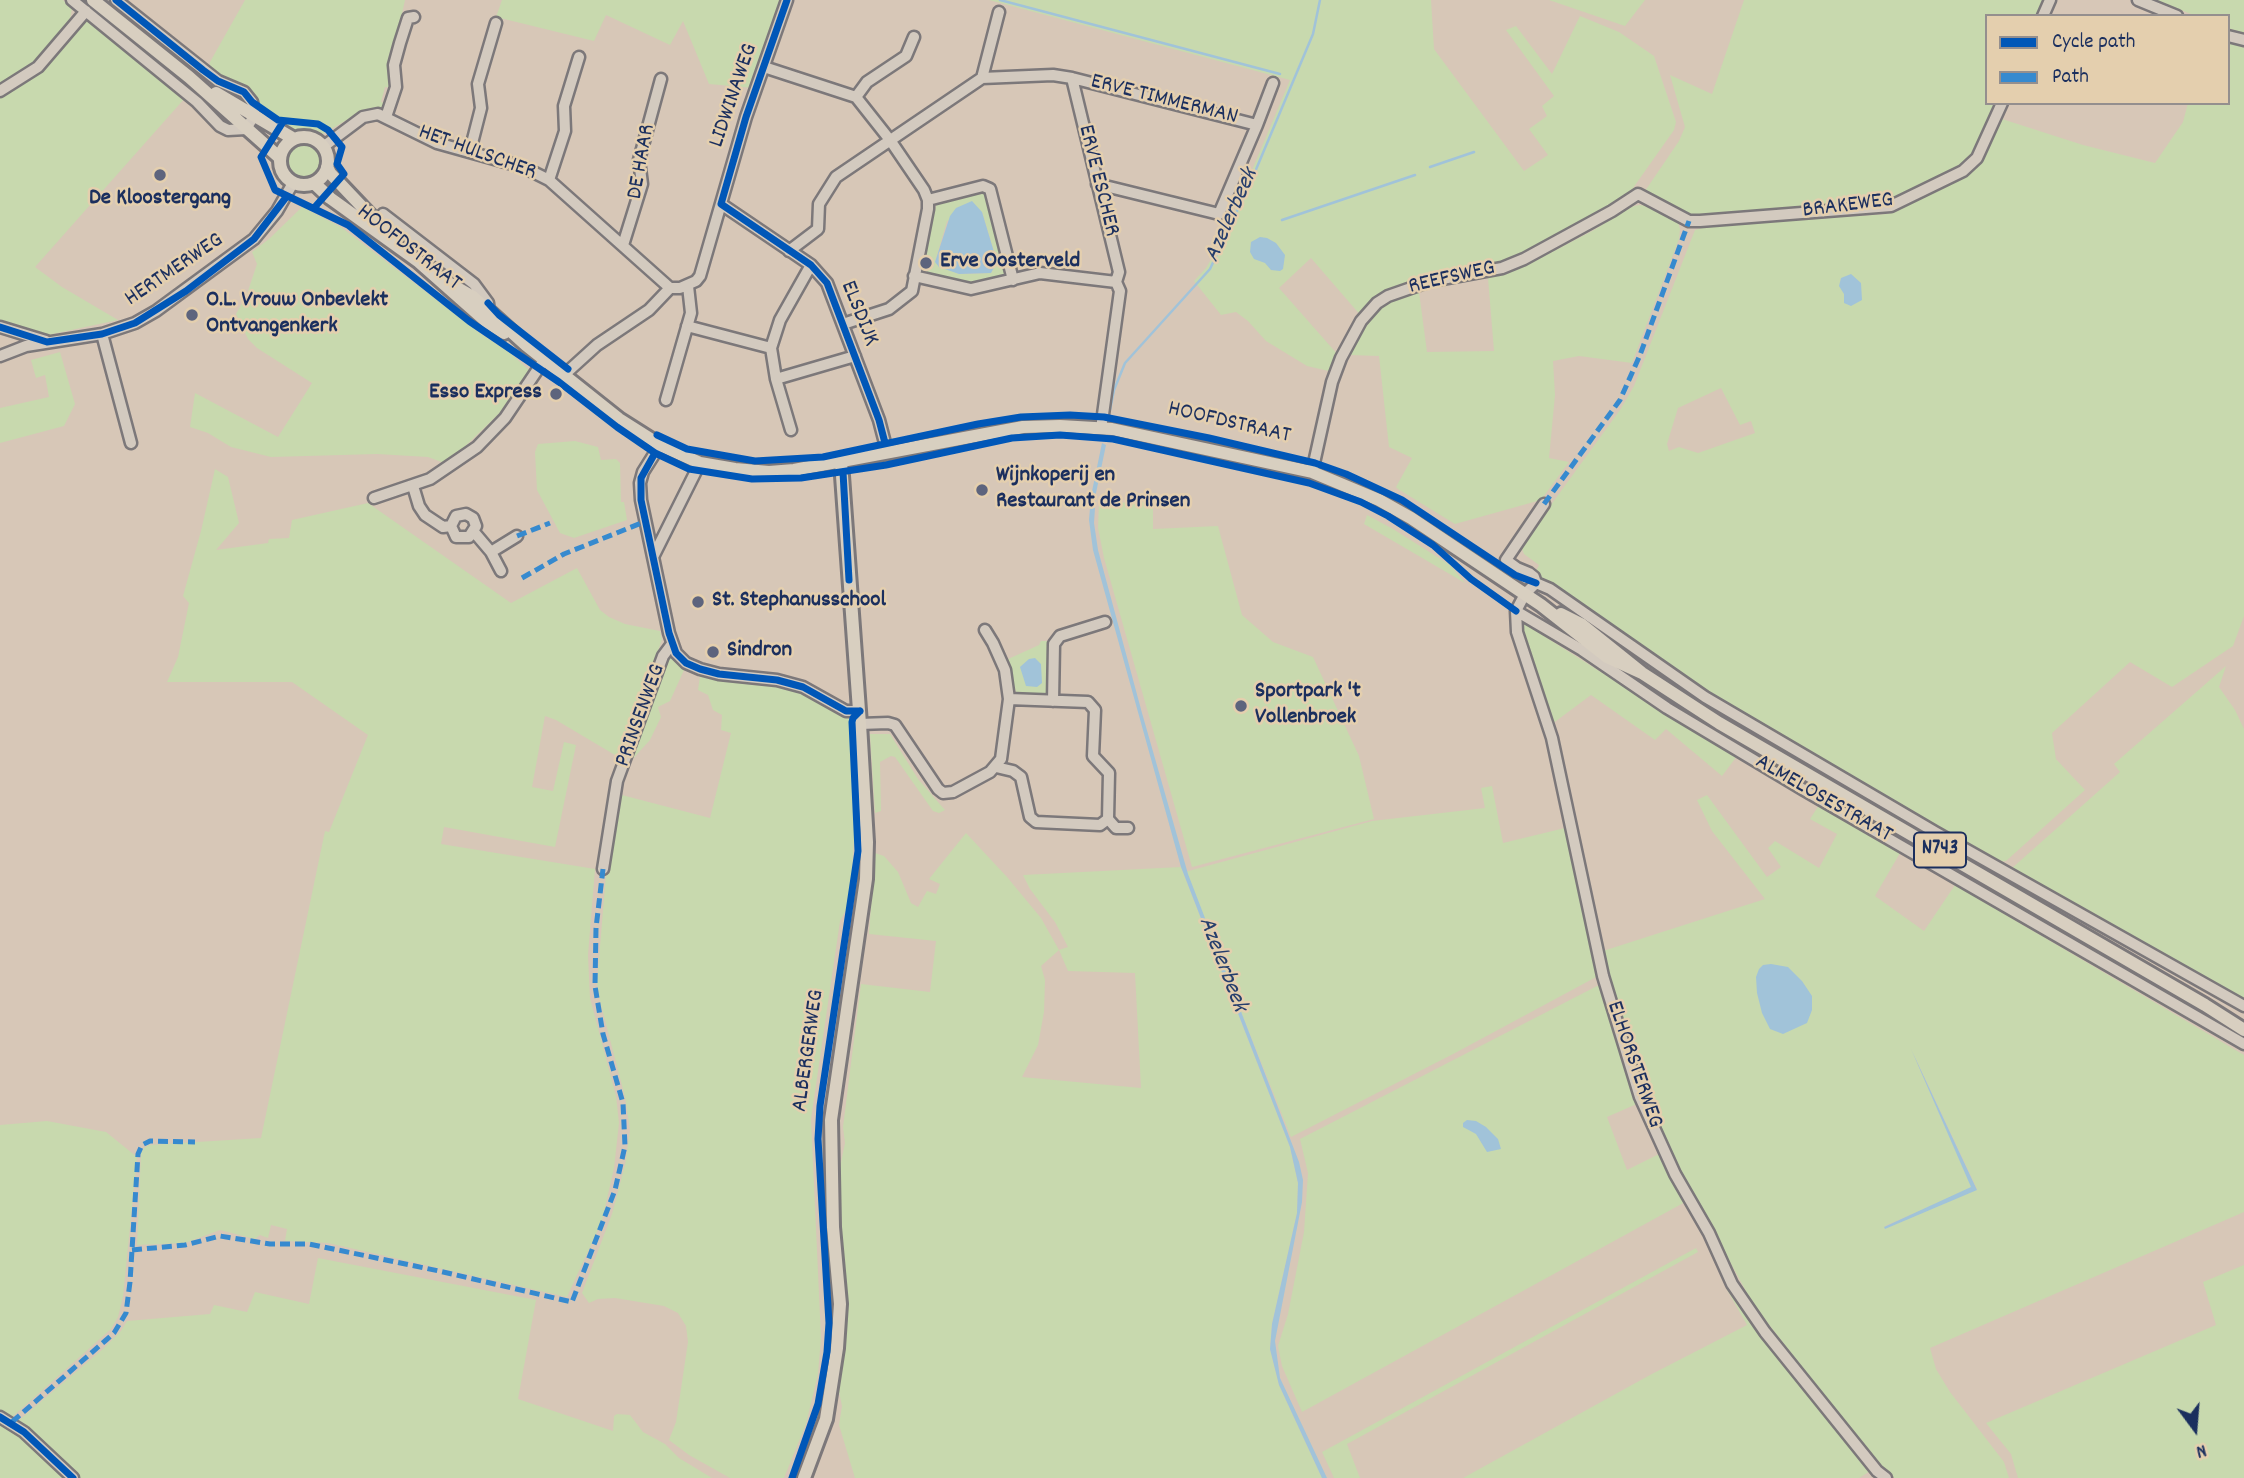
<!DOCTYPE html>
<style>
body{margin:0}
#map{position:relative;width:2244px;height:1478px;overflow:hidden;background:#d7c7b7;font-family:Dekko,sans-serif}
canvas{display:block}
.legend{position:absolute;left:1985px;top:14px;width:245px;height:91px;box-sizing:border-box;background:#e4cfae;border:2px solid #948f8e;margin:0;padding:9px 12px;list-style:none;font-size:21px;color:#1b2f5e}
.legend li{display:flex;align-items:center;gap:14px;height:35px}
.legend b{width:35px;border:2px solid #948f8e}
.north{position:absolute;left:2160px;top:1394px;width:70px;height:70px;-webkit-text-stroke:5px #e4cfae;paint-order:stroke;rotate:164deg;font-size:19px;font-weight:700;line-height:28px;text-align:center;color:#1b2f5e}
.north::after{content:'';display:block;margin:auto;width:24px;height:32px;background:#1b2f5e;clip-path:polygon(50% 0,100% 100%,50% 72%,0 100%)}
</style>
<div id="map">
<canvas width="2244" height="1478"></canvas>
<ul class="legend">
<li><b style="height:9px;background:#0057b8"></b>Cycle path</li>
<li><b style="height:9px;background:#368acf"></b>Path</li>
</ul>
<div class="north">N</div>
</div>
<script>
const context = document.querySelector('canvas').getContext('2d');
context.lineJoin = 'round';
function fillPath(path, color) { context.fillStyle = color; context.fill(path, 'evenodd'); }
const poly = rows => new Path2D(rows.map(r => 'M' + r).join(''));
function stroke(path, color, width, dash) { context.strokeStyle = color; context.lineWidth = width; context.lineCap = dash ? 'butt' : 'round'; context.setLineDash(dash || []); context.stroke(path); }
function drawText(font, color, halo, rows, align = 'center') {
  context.font = font + ' Dekko,sans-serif'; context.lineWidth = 5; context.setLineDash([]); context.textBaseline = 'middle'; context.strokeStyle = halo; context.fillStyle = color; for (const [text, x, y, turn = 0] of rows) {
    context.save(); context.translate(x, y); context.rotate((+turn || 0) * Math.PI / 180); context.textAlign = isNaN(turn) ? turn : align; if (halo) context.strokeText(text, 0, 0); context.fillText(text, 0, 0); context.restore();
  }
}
const green = poly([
 [0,0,63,0,72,8,69,25,39,61,0,86],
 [245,0,405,0,390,69,392,88,385,87,381,102,388,104,385,109,362,111,321,135,290,133,264,118,257,109,251,95,209,71,210,62],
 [502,0,783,0,753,88,709,84,683,21,670,45,606,15,594,41,496,17],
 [989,0,1431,0,1434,49,1524,171,1548,155,1529,129,1547,116,1542,106,1554,96,1506,30,1516,26,1552,74,1580,16,1619,32,1654,56,1676,122,1674,130,1626,198,1570,233,1497,266,1401,287,1362,317,1311,258,1279,288,1339,356,1333,372,1307,366,1266,341,1248,321,1236,312,1221,315,1194,281,1206,268,1223,239,1290,80],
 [1549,0,1645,0,1625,26],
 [1744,0,2045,0,2037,16,1987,16,1987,103,1997,103,1970,160,1961,167,1887,202,1702,217,1684,215,1647,194,1645,191,1679,141,1685,127,1670,75,1712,94],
 [2156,0,2244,0,2244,33,2228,28,2228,16,2196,16],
 [89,20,185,98,35,267,62,287,118,320,48,335,0,322,0,95,81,23],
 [2228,42,2244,48,2244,616,2233,646,2172,687,2130,662,2052,733,2056,759,2085,790,2006,861,1997,862,1799,748,1607,627,1534,576,1539,565,1524,554,1521,546,1620,410,1634,386,1695,230,1708,226,1887,214,1963,178,1976,167,2002,119,2083,145,2155,163,2183,122,2188,103,2228,103],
 [1721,388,1740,425,1751,421,1755,433,1698,453,1679,447,1669,451,1667,444,1678,408],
 '284 162a19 19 0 1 1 38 0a19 19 0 1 1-38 0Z',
 [977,191,986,192,989,198,1005,267,1004,274,976,284,927,276,922,269,923,261,936,206,939,201],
 [982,212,997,262,991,273,959,274,935,262,947,221],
 [1639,205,1649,206,1678,222,1680,229,1679,239,1632,363,1579,356,1553,361,1555,395,1549,458,1569,462,1541,500,1455,524,1398,489,1396,487,1412,458,1389,447,1379,356,1350,355,1366,326,1382,307,1392,300,1419,292,1427,352,1494,351,1488,278,1529,264,1594,230,1630,207],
 [302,207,341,227,481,334,510,353,531,372,518,395,447,464,428,457,377,454,271,457,231,447,208,433,190,427,195,393,278,437,312,383,257,348,248,339,236,314,247,294,257,264,252,252,269,239],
 [60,352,75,404,64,426,0,443,0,408,49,397,45,375,36,378,31,360],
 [575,441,598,447,601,460,616,459,620,463,621,502,624,502,627,520,574,538,560,533,537,490,535,452,538,444],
 [215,469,228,477,239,523,216,550,268,543,269,539,289,538,292,520,368,503,511,603,577,568,600,610,609,617,625,624,660,631,662,639,659,648,620,758,556,720,545,716,532,787,553,791,564,742,576,745,555,847,444,827,441,844,595,869,588,955,590,998,616,1096,619,1123,614,1168,602,1221,567,1297,328,1243,285,1241,287,1229,271,1225,268,1238,260,1235,255,1239,220,1230,185,1243,137,1245,141,1153,144,1148,149,1145,261,1138,325,831,329,832,368,735,292,682,167,682,178,657,189,603,183,596,201,531],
 [1153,502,1153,529,1218,526,1242,615,1273,642,1313,657,1359,756,1374,819,1192,867,1104,558,1098,528,1099,503],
 [1367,515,1393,529,1450,565,1465,583,1364,524],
 [1517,619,1683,724,1737,756,1722,776,1666,729,1655,740,1591,695,1552,724],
 [1041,641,1052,641,1049,691,1044,697,1017,695,1006,660,1039,645],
 [669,655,684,670,670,701,658,707,661,717,650,740,629,763],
 [2226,666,2219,687,2235,710,2244,729,2244,1000,2012,871,2011,869,2120,772,2114,764],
 [700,676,792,688,813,697,849,718,855,822,852,872,846,910,840,921,811,1119,821,1338,818,1374,806,1424,784,1478,730,1478,689,1455,669,1440,676,1422,688,1342,686,1326,678,1313,664,1306,615,1298,598,1299,589,1303,582,1293,612,1214,625,1165,630,1130,625,1097,600,1001,597,983,607,862,618,794,710,818,731,733,721,730,722,715,713,710,708,695,698,690],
 [870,734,890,734,918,779,945,810,939,813,933,811,895,757,891,756,880,762,881,811,875,813],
 [1492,786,1503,843,1569,827,1598,976,1455,1053,1291,1137,1185,872,1372,821,1485,808,1481,788],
 [1707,795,1767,877,1781,867,1768,848,1775,841,1819,868,1837,834,1810,819,1819,805,1900,853,1875,896,1924,931,1955,885,2244,1055,2244,1212,1930,1348,1936,1369,1950,1392,2004,1462,2009,1478,1894,1478,1889,1474,1864,1447,1753,1304,1682,1174,1657,1121,1628,1048,1616,1009,1603,951,1765,899,1712,831,1697,800],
 [1912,1051,1977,1189,1885,1228,1885,1226,1972,1188],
 [966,833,1007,877,1041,918,1059,950,1068,947,1055,922,1030,889,1023,875,1181,867,1290,1147,1298,1183,1297,1213,1272,1324,1270,1349,1279,1385,1322,1478,855,1478,839,1425,842,1406,839,1392,845,1324,844,1280,836,1187,845,1143,843,1127,861,984,930,992,936,941,869,934,875,853,884,856,898,872,911,903,918,907,927,891,936,894,940,884,929,879],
 [1059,950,1068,971,1135,973,1141,1088,1022,1077,1038,1045,1044,1012,1045,980,1041,966],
 [1599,985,1628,1078,1639,1103,1607,1117,1627,1170,1661,1153,1687,1201,1302,1412,1282,1366,1278,1346,1288,1314,1304,1232,1308,1173,1300,1139],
 [47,1121,106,1132,137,1157,123,1297,118,1317,111,1329,11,1418,0,1411,0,1125],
 [1696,1248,1698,1252,1347,1444,1360,1478,1334,1478,1322,1452],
 [318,1258,536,1300,518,1399,613,1431,614,1416,617,1414,630,1415,643,1432,665,1444,679,1458,712,1478,79,1478,17,1422,103,1349,121,1331,127,1321,210,1314,214,1305,247,1312,255,1292,309,1304],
 [2244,1265,2244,1478,2018,1478,2011,1454,1986,1423,2216,1325,2203,1282],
 [1732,1287,1775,1351,1872,1470,1859,1478,1463,1478,1650,1375,1747,1325,1726,1288],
 [0,1421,19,1434,67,1478,0,1478]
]);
const water = poly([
 [972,201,982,212,997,262,991,273,959,274,939,267,935,262,950,216,956,208],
 [1260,237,1267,238,1276,243,1285,255,1283,269,1280,271,1271,270,1265,263,1254,259,1250,252,1251,242],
 [1851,274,1861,283,1862,300,1851,306,1844,303,1844,294,1839,286,1841,278],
 [1102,443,1106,445,1096,493,1094,523,1098,550,1142,713,1188,874,1299,1162,1303,1180,1302,1202,1275,1341,1280,1378,1327,1478,1322,1478,1279,1385,1270,1349,1272,1324,1297,1213,1298,1183,1290,1147,1181,867,1093,550,1089,520,1091,496],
 [1035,658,1041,664,1042,683,1037,687,1026,686,1020,667,1029,659],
 [1771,964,1788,967,1802,981,1812,996,1812,1010,1807,1023,1783,1034,1770,1029,1762,1013,1757,993,1756,977,1759,969,1763,965],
 [1911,1049,1977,1190,1885,1229,1884,1227,1971,1187],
 [1467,1120,1476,1121,1486,1127,1498,1139,1501,1149,1487,1152,1476,1134,1463,1127,1463,1123]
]);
const stream = poly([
 [1000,0,1280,74],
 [1430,167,1474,152],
 [1282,220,1415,175],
 [1110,410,1114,390,1125,363,1210,269,1252,179,1313,34,1320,0]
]);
const minor = poly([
 [72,0,197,102,220,126,228,130,246,129,254,116,254,111,252,102,244,92,218,81,116,0],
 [2138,0,2177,16],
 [2043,16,2050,0],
 [2228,36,2244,40],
 [764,67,856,97,890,140,924,190,928,200,928,209,912,291,889,309,843,324],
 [982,78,999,12],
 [1072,78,1257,125,1219,214,1097,184],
 [0,91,38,67,86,11],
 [856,97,867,82,906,56,914,37],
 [386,117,396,87,394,65,400,43,408,18,414,17],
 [1257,125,1273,83],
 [323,147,363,117,378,114,437,143,523,167,549,180,670,288,680,288,696,281,700,276,746,117,787,0],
 [470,151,481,108,478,84,496,23],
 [549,180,565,131,564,106,579,57],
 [928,200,983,186,990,189,1013,280],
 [721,204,811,265,827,283,879,420,885,443],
 [383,214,474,284,488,303,489,312],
 [623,245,642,184,639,160,661,79],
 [789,251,818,229,819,204,836,177,982,78,1053,75,1072,78,1119,272,1116,282,1040,273,971,289,914,276],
 [687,326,771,348],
 [0,327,46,341],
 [102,334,131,443],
 [0,356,26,346,102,334,135,323,156,311,254,239,277,211,293,183],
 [564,375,597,345,649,310,670,288],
 [776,379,855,356],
 [666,400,691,313,688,286],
 [1101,429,1120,291,1116,282],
 [791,430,776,379,771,348,780,320,811,265],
 [660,445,643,472,640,483,641,500,669,633,676,653,686,663,700,669,719,674,777,680,803,687,846,711,860,711],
 [1312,472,1332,382,1341,358,1361,321,1377,303,1388,296,1431,281,1502,268,1524,259,1612,211,1638,194,1689,221,1700,221,1891,206,1963,171,1977,158,2002,103],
 [413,486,419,506,425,515,443,527,451,526,456,537,469,537,476,526,473,518,466,514,456,516,451,526],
 [374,498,430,479,477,447,505,418,544,360],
 [474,532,491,552,517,536],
 [491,552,501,571],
 [653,557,700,463],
 [1536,583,1525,594,1516,611,1517,632,1552,738,1603,976,1640,1097,1675,1174,1709,1233,1732,1284,1765,1332,1877,1471,1886,1478],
 [1536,583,1550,589,1705,697,1935,832,2244,1006],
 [1536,583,1534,577,1529,573,1517,568,1506,560,1544,504],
 [1516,611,1582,650,1667,708,1804,790,2244,1044],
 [1053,701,1054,644,1060,636,1105,622],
 [860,724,888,723,895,725,938,789,943,793,953,792,990,772,1001,759,1009,699,1005,670,993,643,985,630],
 [996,767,1013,771,1021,777,1030,817,1036,822,1100,825,1108,819,1109,773,1093,756,1095,710,1088,702,1009,699],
 [1108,819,1116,828,1128,828],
 [603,869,617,781,663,656,672,644],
 [0,1417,24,1432,73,1478]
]);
const major = poly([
 [93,0,189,77,280,158],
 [216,93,294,139],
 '280 161a24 24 0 1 1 48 0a24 24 0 1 1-48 0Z',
 [327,167,330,173,383,229],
 [314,183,330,198,419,262,488,323,504,333],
 [438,277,473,297,526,345,619,419,660,445,700,463,735,469,769,472,794,470,1023,427,1060,426,1112,429,1312,472,1379,500,1411,518,1541,605,1607,657,1642,673],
 [1561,614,1581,624,1642,673,1719,723,2205,1005,2244,1030],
 [804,1478,826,1419,837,1348,840,1304,833,1227,831,1120,866,879,867,842,860,724,841,462]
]);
const quiet = poly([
 [1544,504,1620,400,1640,355,1689,221],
 [517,536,550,523],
 [522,578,564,554,644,522],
 [132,1250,185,1245,220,1236,270,1244,309,1244,439,1271,572,1302,615,1190,625,1146,623,1103,603,1034,595,986,596,928,603,869],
 [12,1422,105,1341,114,1333,126,1313,130,1282,138,1154,142,1145,150,1141,195,1142]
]);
const cycleway = poly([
 [116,0,203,70,218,81,244,92,252,102,278,120,318,124,328,130,342,147,337,164,344,174,314,208],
 [787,0,746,117,721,204,811,265,827,283,879,420,885,443],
 [283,122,261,157,275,190,348,225,469,321,559,382,617,427,655,453,689,469,752,479,801,478,886,465,1012,438,1060,435,1113,439,1309,483,1361,502,1388,516,1433,545,1471,579,1516,611],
 [488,303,499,315,568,369],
 [0,327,47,342,102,334,135,323,186,291,254,239,287,196],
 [657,435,687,449,755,461,823,457,978,424,1021,417,1070,415,1104,417,1209,438,1315,463,1346,474,1402,500,1515,575,1536,583],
 [655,453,641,478,641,500,669,633,676,653,686,663,700,669,719,674,777,680,803,687,846,711,860,711],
 [843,472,849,580],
 [0,1417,24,1432,73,1478],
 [792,1478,818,1404,827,1352,829,1323,818,1139,820,1106,858,851,852,722,853,718,860,711]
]);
const markers = [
 [160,175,7,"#5d647d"],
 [926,263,7,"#5d647d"],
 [192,315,7,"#5d647d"],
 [556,394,7,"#5d647d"],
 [982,490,7,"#5d647d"],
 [698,602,7,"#5d647d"],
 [713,652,7,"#5d647d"],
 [1241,706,7,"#5d647d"]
];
const shields = [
 [1940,850,52]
];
const shieldNames = [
 ["N743",1940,850]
];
const streetNames = [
 ["LIDWINAWEG",735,96,-71],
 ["ERVE TIMMERMAN",1164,101,14],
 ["HET HULSCHER",477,154,20],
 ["DE HAAR",643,162,-80],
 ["ERVE ESCHER",1097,181,76],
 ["BRAKEWEG",1848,207,-7],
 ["HOOFDSTRAAT",408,249,38],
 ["HERTMERWEG",175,271,-34],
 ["REEFSWEG",1452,279,-13],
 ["ELSDIJK",858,314,68],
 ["HOOFDSTRAAT",1229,424,13],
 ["PRINSENWEG",642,716,-70],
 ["ALMELOSESTRAAT",1823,800,30],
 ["ALBERGERWEG",810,1051,-82],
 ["ELHORSTERWEG",1633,1065,71]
];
const poiNames = [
 ["De Kloostergang",160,200,"center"],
 ["Erve Oosterveld",940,263],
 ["O.L. Vrouw Onbevlekt",206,302],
 ["Ontvangenkerk",206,328],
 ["Esso Express",542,394,"right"],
 ["Wijnkoperij en",996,477],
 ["Restaurant de Prinsen",996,503],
 ["St. Stephanusschool",712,602],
 ["Sindron",727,652],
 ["Sportpark 't",1255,693],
 ["Vollenbroek",1255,719]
];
const waterNames = [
 ["Azelerbeek",1233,216,-66],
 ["Azelerbeek",1221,965,69]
];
fillPath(green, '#c8d9ae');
fillPath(water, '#a1c3d9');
stroke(stream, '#a1c3d9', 2.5);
stroke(minor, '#7c787a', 15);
stroke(major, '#7c787a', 18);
stroke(minor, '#d3cabf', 10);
stroke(major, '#d8cfc0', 12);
stroke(quiet, '#368acf', 5, [10, 5]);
stroke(cycleway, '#0057b8', 7);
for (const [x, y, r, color] of markers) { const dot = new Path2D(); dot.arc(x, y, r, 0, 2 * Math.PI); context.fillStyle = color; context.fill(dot); stroke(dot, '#e4cfae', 2.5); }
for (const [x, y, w] of shields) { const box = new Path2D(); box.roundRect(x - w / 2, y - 17.5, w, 35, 5); context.fillStyle = '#e4cfae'; context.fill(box); stroke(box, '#1b2f5e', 2); }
drawText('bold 21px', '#1b2f5e', null, shieldNames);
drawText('23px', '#1b2f5e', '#e4cfae', streetNames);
drawText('bold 23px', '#1b2f5e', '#e4cfae', poiNames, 'left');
drawText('italic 24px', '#263e6c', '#e4cfae', waterNames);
</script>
